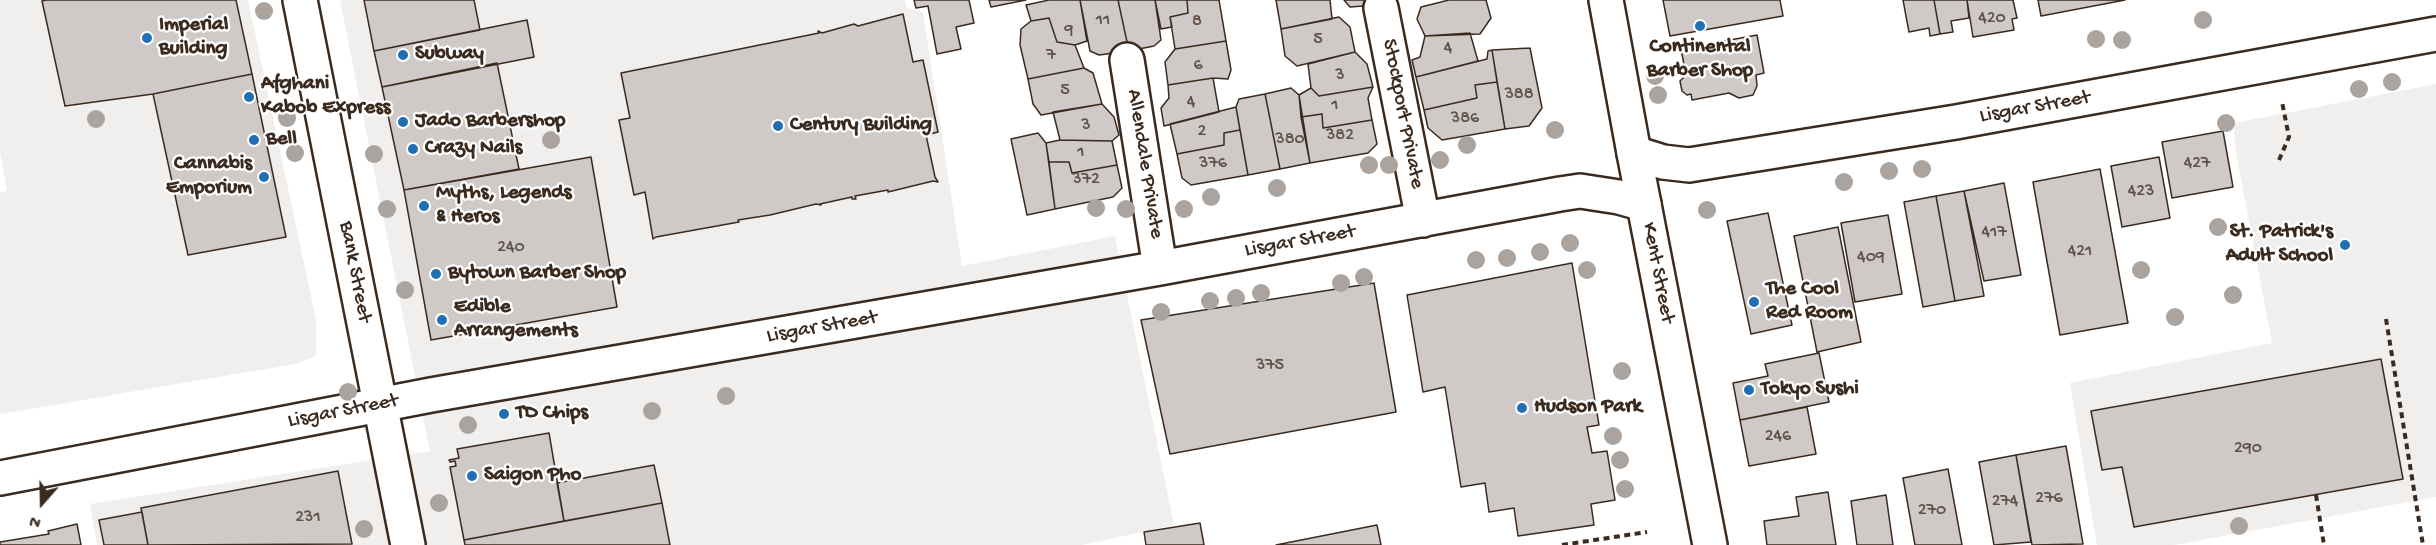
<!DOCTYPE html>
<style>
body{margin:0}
#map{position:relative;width:2436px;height:545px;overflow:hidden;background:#fff;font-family:"Gochi Hand",sans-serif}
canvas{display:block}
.north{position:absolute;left:12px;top:473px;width:60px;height:60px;-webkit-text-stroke:4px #fff;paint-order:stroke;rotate:200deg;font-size:16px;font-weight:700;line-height:24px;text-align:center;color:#3b2a1e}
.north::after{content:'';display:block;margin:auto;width:21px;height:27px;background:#3b2a1e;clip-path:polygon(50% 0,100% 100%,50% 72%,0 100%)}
</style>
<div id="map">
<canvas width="2436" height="545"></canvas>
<div class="north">N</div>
</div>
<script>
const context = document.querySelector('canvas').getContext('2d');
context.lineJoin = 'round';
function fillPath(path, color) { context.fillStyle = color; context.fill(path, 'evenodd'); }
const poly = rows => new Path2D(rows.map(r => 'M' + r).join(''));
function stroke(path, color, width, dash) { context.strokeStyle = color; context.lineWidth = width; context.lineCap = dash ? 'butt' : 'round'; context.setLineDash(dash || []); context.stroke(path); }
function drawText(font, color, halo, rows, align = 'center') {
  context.font = font + ' "Gochi Hand",sans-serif'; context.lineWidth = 4.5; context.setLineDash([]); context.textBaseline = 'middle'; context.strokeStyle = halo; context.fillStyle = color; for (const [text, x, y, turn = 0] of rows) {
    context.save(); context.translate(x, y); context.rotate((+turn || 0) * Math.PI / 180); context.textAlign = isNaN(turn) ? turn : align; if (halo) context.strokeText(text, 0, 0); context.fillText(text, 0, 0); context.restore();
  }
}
const built = poly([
 [0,0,248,0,316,320,316,356,295,364,0,414,0,192,7,191,0,152],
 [340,0,905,0,907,8,923,12,962,266,1115,236,1174,525,1082,545,97,545,90,504,430,451],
 [2436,84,2436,497,2174,545,2097,545,2070,383,2272,343,2235,147,2234,123]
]);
const building = poly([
 [46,0,236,0,252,74,153,94,65,106,42,1,46,0],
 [364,0,474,0,480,30,374,51,364,0],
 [914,0,969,0,974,23,956,27,961,49,937,54,928,6,916,8,914,0],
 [989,0,1026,0,991,7,989,0],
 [1049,0,1080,0,1087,41,1075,45,1057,42,1049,18,1031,21,1026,5,1049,0],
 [1080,0,1118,0,1129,51,1099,55,1090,51,1080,0],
 [1118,0,1155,0,1161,40,1154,46,1129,51,1118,0],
 [1155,0,1187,0,1188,13,1170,17,1172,27,1161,29,1155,0],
 [1187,0,1219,0,1226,41,1175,49,1170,17,1188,13,1187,0],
 [1276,0,1330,0,1332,19,1281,29,1276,0],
 [1344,0,1377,0,1377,5,1350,7,1344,0],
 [1449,0,1486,0,1491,18,1480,34,1425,36,1417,19,1421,7,1449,0],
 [1663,0,1780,0,1783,16,1670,36,1663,0],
 [1903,0,1934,0,1940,34,1930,36,1929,28,1909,32,1903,0],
 [1934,0,1967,0,1969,18,1951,21,1953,32,1940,34,1934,0],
 [1967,0,2013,0,2017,18,2012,19,2014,30,1973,37,1967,0],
 [2038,0,2125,0,2041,16,2038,0],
 [903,14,913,62,923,60,938,132,926,135,935,177,938,182,933,181,888,192,888,190,855,196,856,199,852,199,852,197,820,204,821,205,816,204,770,215,738,220,739,222,656,237,653,239,645,192,634,195,619,120,630,118,621,73,819,33,818,31,822,33,854,24,858,26,903,14],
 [1339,17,1350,27,1355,52,1297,66,1285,56,1281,29,1339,17],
 [1049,18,1057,42,1075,45,1084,68,1028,79,1020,45,1021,29,1031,21,1049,18],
 [527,20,534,57,382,87,374,51,527,20],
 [1470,33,1478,61,1416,77,1412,60,1420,57,1425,36,1470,33],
 [1757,35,1764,73,1756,75,1757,86,1753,95,1739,98,1729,93,1692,100,1691,94,1687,95,1682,91,1680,81,1686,75,1681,49,1757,35],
 [1226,41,1231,70,1228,79,1213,78,1168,85,1165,62,1175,49,1226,41],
 [1530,48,1542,108,1529,126,1505,129,1492,50,1530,48],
 [1492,50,1497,82,1475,85,1477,98,1424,110,1416,77,1487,59,1488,51,1492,50],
 [1355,52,1367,64,1373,87,1319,96,1311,88,1308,64,1355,52],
 [497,63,519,169,404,190,382,87,497,63],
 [1084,68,1093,73,1102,104,1041,115,1033,104,1028,79,1084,68],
 [252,74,286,237,188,255,153,94,252,74],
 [1213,78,1219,112,1164,126,1161,108,1169,98,1168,85,1213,78],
 [1497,82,1505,129,1442,140,1428,128,1424,110,1477,98,1475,85,1497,82],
 [1373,87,1368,98,1372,120,1323,128,1322,114,1301,117,1299,95,1311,88,1319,96,1373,87],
 [1291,88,1299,95,1310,163,1280,169,1265,94,1291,88],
 [1265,94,1280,169,1248,175,1236,107,1239,99,1265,94],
 [1102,104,1114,117,1119,135,1112,141,1060,140,1053,112,1102,104],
 [1236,107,1240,130,1224,133,1224,145,1177,154,1170,124,1236,107],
 [1322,114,1323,128,1372,120,1377,144,1368,153,1310,163,1301,117,1322,114],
 [1240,130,1248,175,1191,185,1182,178,1177,154,1224,145,1224,133,1240,130],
 [2223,131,2233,187,2172,198,2162,142,2223,131],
 [1038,133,1046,143,1055,209,1027,215,1011,139,1038,133],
 [1060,140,1112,141,1117,165,1072,173,1069,162,1049,162,1046,143,1060,140],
 [591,157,617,307,431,340,404,190,591,157],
 [2159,157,2170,218,2122,227,2111,166,2159,157],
 [1049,162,1069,162,1072,173,1117,165,1122,188,1113,197,1055,209,1049,162],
 [2100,169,2128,323,2060,335,2033,182,2100,169],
 [2004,183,2021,275,1984,281,1964,191,2004,183],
 [1964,191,1984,296,1955,301,1936,196,1964,191],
 [1936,196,1955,301,1923,307,1904,202,1936,196],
 [1768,213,1792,325,1751,334,1727,221,1768,213],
 [1888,215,1902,294,1855,302,1841,223,1888,215],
 [1838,227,1861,342,1817,352,1794,236,1838,227],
 [1572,263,1599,425,1587,427,1592,453,1607,451,1615,500,1591,504,1594,525,1518,536,1514,508,1489,512,1485,483,1461,487,1445,387,1423,392,1407,295,1572,263],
 [1374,283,1396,412,1170,454,1141,320,1374,283],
 [1819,353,1829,402,1740,420,1733,383,1768,376,1765,364,1819,353],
 [2381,359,2403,479,2134,527,2122,467,2102,470,2091,411,2381,359],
 [1807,407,1816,454,1749,466,1740,420,1807,407],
 [549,433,564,521,464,540,450,467,456,466,455,461,450,462,449,460,459,458,457,449,549,433],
 [2066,446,2083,544,2032,545,2016,455,2066,446],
 [2016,455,2031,542,1994,545,1979,462,2016,455],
 [654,465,662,503,564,521,557,483,654,465],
 [1948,469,1962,545,1915,545,1903,478,1948,469],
 [338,471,352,544,148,545,141,508,338,471],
 [1828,492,1836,545,1767,545,1764,521,1799,516,1796,497,1828,492],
 [1886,495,1893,545,1857,545,1851,501,1886,495],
 [662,503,670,545,465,545,464,540,662,503],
 [142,512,148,545,104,545,99,520,142,512],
 [1200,523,1204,545,1146,545,1144,532,1200,523],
 [77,524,81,545,0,545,0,542,49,534,48,531,77,524],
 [1377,525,1381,545,1276,545,1377,525]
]);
const path = poly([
 [2279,160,2289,137,2282,102],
 [2386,319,2423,545],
 [2316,495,2324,545],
 [1562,545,1647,532]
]);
const street = poly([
 [1381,8,1423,220],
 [1127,60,1160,268],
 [1634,153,1663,162,1689,165,1956,122,2436,34],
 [0,478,431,395,1160,268,1560,194,1580,191,1619,197,1644,204]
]);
const secondary = poly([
 [1606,0,1634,153,1710,545]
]);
const primary = poly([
 [300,0,408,545]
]);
const trees = [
 [264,11],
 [2203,20],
 [2096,39],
 [2122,40],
 [1655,76],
 [2392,82],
 [2359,89],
 [1658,95],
 [287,118],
 [96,119],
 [2226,123],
 [1555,130],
 [551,140],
 [1467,145],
 [295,153],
 [374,154],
 [1440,160],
 [1369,165],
 [1389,165],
 [1922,169],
 [1889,171],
 [1844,182],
 [1277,188],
 [1211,197],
 [1096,208],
 [387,209],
 [1126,209],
 [1184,209],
 [1707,210],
 [2218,227],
 [1570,243],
 [1540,252],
 [1507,258],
 [1476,260],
 [1587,270],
 [2141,270],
 [1364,277],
 [1341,283],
 [405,290],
 [1261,293],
 [2233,295],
 [1236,298],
 [1210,301],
 [1161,312],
 [2175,317],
 [1622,371],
 [348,392],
 [726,396],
 [652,411],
 [468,425],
 [1613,436],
 [1620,460],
 [1625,489],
 [439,503],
 [2239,526],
 [364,529]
];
const markers = [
 [1700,26,6,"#1f6fb2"],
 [147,38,6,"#1f6fb2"],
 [403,55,6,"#1f6fb2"],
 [249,97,6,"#1f6fb2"],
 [403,122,6,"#1f6fb2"],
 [778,126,6,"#1f6fb2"],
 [254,140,6,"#1f6fb2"],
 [413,149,6,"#1f6fb2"],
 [264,177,6,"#1f6fb2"],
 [424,206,6,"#1f6fb2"],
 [2345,245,6,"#1f6fb2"],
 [436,274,6,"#1f6fb2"],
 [1754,302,6,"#1f6fb2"],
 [442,320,6,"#1f6fb2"],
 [1749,390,6,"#1f6fb2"],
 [1522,408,6,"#1f6fb2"],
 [504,414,6,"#1f6fb2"],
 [472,476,6,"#1f6fb2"]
];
const numberNames = [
 ["420",1992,19],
 ["11",1103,21],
 ["8",1197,22],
 ["9",1069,31],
 ["5",1318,40],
 ["4",1448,49],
 ["7",1051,56],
 ["6",1198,66],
 ["3",1340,76],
 ["5",1065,91],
 ["388",1519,95],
 ["4",1191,103],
 ["1",1335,106],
 ["386",1465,119],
 ["3",1086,126],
 ["2",1202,132],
 ["382",1340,136],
 ["380",1290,140],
 ["1",1081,153],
 ["376",1213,164],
 ["427",2197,164],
 ["372",1086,180],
 ["423",2141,192],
 ["417",1994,233],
 ["240",511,248],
 ["421",2080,252],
 ["409",1871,258],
 ["375",1270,366],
 ["246",1778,437],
 ["290",2248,449],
 ["276",2049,499],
 ["274",2005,502],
 ["270",1932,511],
 ["231",308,518]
];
const poiNames = [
 ["Imperial",159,26],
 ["Building",159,50],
 ["Continental",1700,48,"center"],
 ["Barber Shop",1700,72,"center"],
 ["Subway",415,55],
 ["Afghani",261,85],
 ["Kabob Express",261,109],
 ["Jado Barbershop",415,122],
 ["Century Building",790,126],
 ["Bell",266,140],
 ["Crazy Nails",425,149],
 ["Cannabis",252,165,"right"],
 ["Emporium",252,189,"right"],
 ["Myths, Legends",436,194],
 ["& Heros",436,218],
 ["St. Patrick's",2333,233,"right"],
 ["Adult School",2333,257,"right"],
 ["Bytown Barber Shop",448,274],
 ["The Cool",1766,290],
 ["Red Room",1766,314],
 ["Edible",454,308],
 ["Arrangements",454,332],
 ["Tokyo Sushi",1761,390],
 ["Hudson Park",1534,408],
 ["TD Chips",516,414],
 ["Saigon Pho",484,476]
];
const streetNames = [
 ["Lisgar Street",2035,108,-10],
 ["Stockport Private",1402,114,79],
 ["Allendale Private",1144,164,81],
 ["Lisgar Street",1300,242,-10],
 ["Bank Street",354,272,79],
 ["Kent Street",1657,273,79],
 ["Lisgar Street",822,328,-10],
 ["Lisgar Street",343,412,-11]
];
fillPath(built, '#f1efee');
fillPath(building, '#cfcac7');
stroke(building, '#3b2a1e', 1.5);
stroke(street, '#3b2a1e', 38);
stroke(secondary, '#3b2a1e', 38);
stroke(primary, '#3b2a1e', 38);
stroke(path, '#3b2a1e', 4, [6, 4.5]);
stroke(street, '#fff', 33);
stroke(secondary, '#fff', 33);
stroke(primary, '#fff', 33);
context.fillStyle = '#aaa39e';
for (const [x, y] of trees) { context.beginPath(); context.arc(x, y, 9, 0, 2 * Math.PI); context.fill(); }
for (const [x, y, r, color] of markers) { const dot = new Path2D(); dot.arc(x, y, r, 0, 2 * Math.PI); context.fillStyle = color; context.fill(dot); stroke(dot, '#fff', 2); }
drawText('18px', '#605248', null, numberNames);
drawText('bold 21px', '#3b2a1e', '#fff', poiNames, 'left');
drawText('21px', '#3b2a1e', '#fff', streetNames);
</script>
